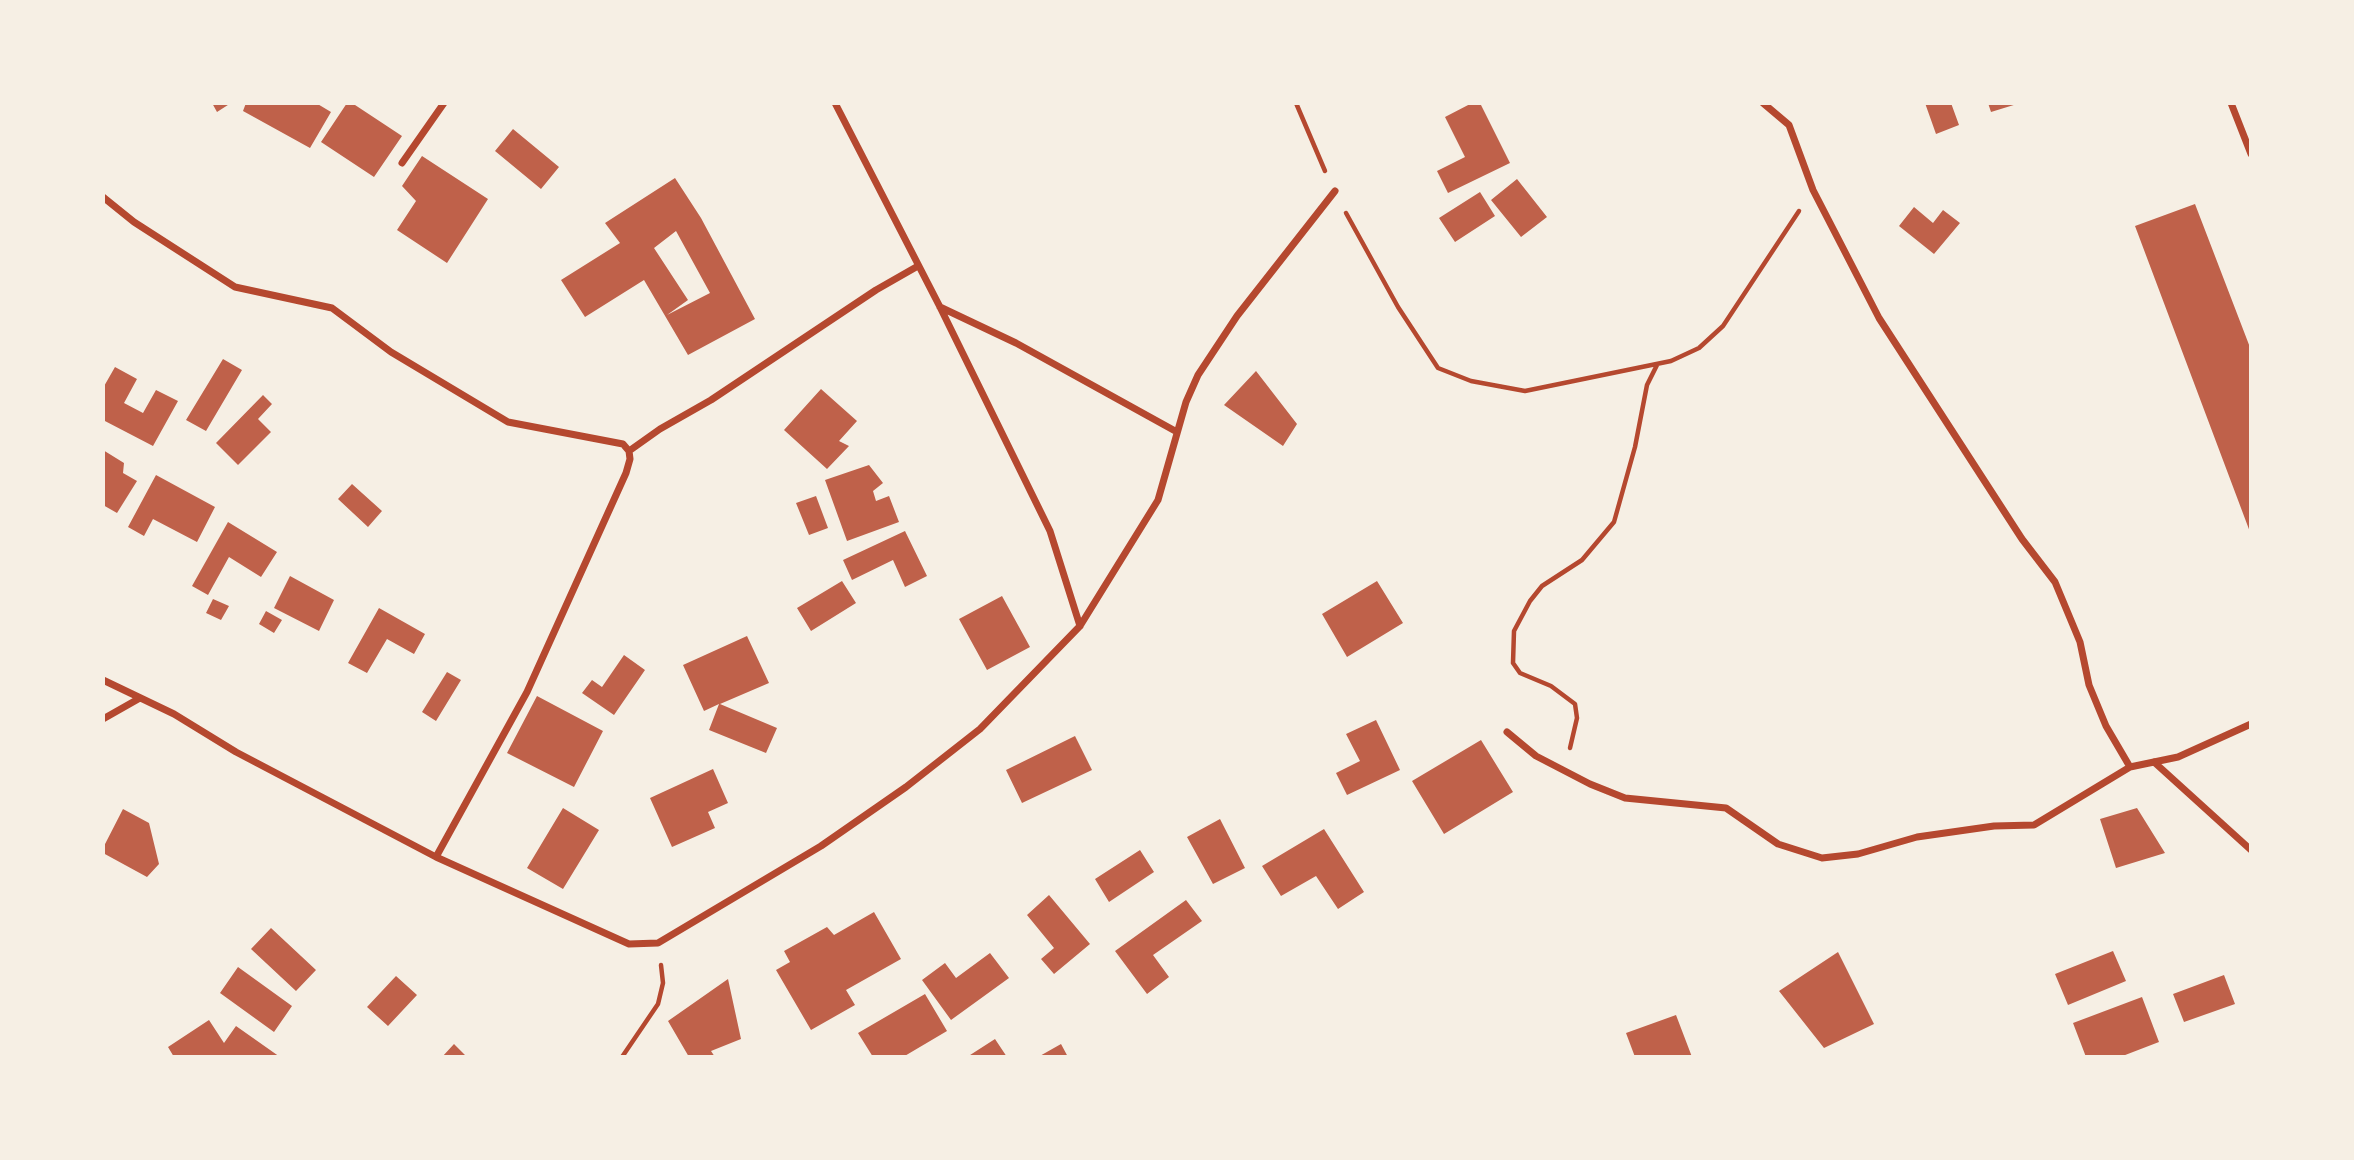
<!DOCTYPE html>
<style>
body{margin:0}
#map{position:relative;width:2354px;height:1160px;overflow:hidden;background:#f6efe4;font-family:Figtree,sans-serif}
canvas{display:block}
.frame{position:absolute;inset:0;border:105px solid #f6efe4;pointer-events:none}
</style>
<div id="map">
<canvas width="2354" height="1160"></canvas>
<div class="frame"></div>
</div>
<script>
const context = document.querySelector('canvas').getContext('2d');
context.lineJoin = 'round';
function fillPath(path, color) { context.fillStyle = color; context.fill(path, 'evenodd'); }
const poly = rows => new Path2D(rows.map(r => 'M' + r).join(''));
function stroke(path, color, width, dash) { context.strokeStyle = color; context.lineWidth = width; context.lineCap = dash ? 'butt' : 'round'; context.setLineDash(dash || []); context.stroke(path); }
const building = poly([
 [212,103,231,103,217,112],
 [246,103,316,103,331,112,310,148,243,111],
 [347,103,352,103,402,136,374,177,321,142],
 [1472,103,1480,103,1510,163,1448,193,1437,171,1465,157,1445,117],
 [1925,103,1951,103,1959,125,1936,134],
 [1988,103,2017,103,2017,104,1991,112],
 [513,129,559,167,541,189,495,151],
 [422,156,488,199,447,263,397,230,416,201,402,186],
 [675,178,701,218,755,319,688,355,644,280,585,317,561,280,620,243,605,223],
 [676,231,710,293,667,315,688,300,654,248],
 [1517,179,1547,217,1521,237,1491,200],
 [1480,192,1495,216,1455,242,1439,218],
 [2195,204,2251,350,2250,532,2135,226],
 [1914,207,1933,223,1943,210,1960,223,1934,254,1899,226],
 [223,359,242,370,206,431,186,420],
 [115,367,137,379,124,403,143,413,156,390,178,401,153,446,103,420,103,388],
 [1256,371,1297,424,1283,446,1224,405],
 [821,389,857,421,839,441,849,446,827,469,784,430],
 [263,395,272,404,258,419,271,432,238,465,216,443],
 [103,450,124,463,123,473,137,481,117,513,103,505],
 [869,465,883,483,873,491,876,501,889,496,899,522,847,541,825,480],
 [156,475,215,507,197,542,153,519,144,536,128,527],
 [352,484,382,511,368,527,338,499],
 [816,496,828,528,809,535,796,503],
 [228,522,277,552,261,577,229,557,208,595,192,586],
 [905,531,927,576,905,587,893,560,852,580,843,560],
 [290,576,334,600,319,631,274,608],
 [842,581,856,603,811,631,797,608],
 [1377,581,1403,623,1347,657,1322,614],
 [1002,596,1030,647,987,670,959,619],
 [213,599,229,606,221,620,206,613],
 [379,608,425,634,414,654,387,639,367,673,348,663],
 [266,611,282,620,274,633,259,624],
 [747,636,769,683,720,704,777,728,766,753,709,730,719,704,704,711,683,665],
 [624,655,645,670,614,715,582,693,592,680,602,687],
 [447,672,461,680,436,721,422,712],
 [537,696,603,731,574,787,507,753],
 [1376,720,1400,770,1347,795,1336,773,1360,761,1346,734],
 [1075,736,1092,770,1022,803,1006,770],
 [1481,740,1513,792,1444,834,1412,781],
 [713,769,728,803,708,812,715,828,672,847,650,798],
 [563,808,599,830,563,889,527,868],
 [2137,808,2165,853,2116,868,2100,819],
 [123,809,149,823,159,864,147,877,103,853,103,848],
 [1220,819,1245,868,1213,884,1187,837],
 [1324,829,1364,892,1338,909,1316,876,1281,896,1262,866],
 [1140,850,1154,872,1109,902,1095,879],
 [1049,895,1090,944,1054,974,1041,959,1054,948,1027,915],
 [1186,900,1202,921,1153,955,1169,977,1147,994,1115,951],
 [874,912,901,959,846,990,855,1005,811,1030,776,970,790,962,784,951,827,927,834,935],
 [271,928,316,970,296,991,251,949],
 [2113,951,2126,981,2068,1005,2055,974],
 [1838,952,1874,1024,1824,1048,1779,991],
 [990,953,1009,978,951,1020,922,980,945,963,956,978],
 [238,967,292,1006,274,1032,220,993],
 [2224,975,2235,1004,2184,1022,2173,994],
 [396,976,417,995,388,1026,367,1007],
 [728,979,741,1039,711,1051,715,1057,689,1057,668,1021],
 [925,994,947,1031,903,1057,873,1057,858,1033],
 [2142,997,2159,1042,2120,1057,2086,1057,2073,1023],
 [1676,1015,1692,1057,1635,1057,1626,1033],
 [209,1020,224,1043,236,1026,280,1057,174,1057,168,1047],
 [995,1039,1007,1057,967,1057],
 [454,1044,467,1057,442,1057],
 [1061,1044,1068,1057,1038,1057]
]);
const path = poly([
 [1296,103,1325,171],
 [1346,213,1398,307,1438,368,1471,381,1525,391,1671,361,1699,348,1723,326,1799,211],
 [1570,748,1577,718,1575,704,1551,686,1520,673,1513,663,1514,631,1530,601,1542,586,1582,560,1614,522,1635,447,1647,385,1657,365],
 [622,1057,658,1004,663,983,661,965]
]);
const minor = poly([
 [835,103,940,307,1050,531,1080,626],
 [1763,103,1789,125,1813,190,1879,318,2022,539,2055,582,2080,642,2089,685,2106,726,2130,767],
 [2231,103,2251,154],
 [402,163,444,103],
 [103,197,134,222,235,287,332,308,391,352,508,422,623,444,629,451,630,459,626,473,527,692,436,857],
 [940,307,1016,343,1177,432],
 [629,451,660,429,711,400,876,290,918,266],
 [103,680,174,714,236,752,436,857,629,944,658,943,821,846,906,787,980,729,1080,626,1158,500,1186,402,1198,375,1237,316,1335,191],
 [103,719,140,698],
 [1507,732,1536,756,1590,784,1625,798,1726,808,1778,844,1822,858,1858,854,1917,837,1994,826,2034,825,2130,767,2178,757,2251,724],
 [2154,762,2251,850]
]);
fillPath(building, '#bf614a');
stroke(path, '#b5482f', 4.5);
stroke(minor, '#b5482f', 7);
</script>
